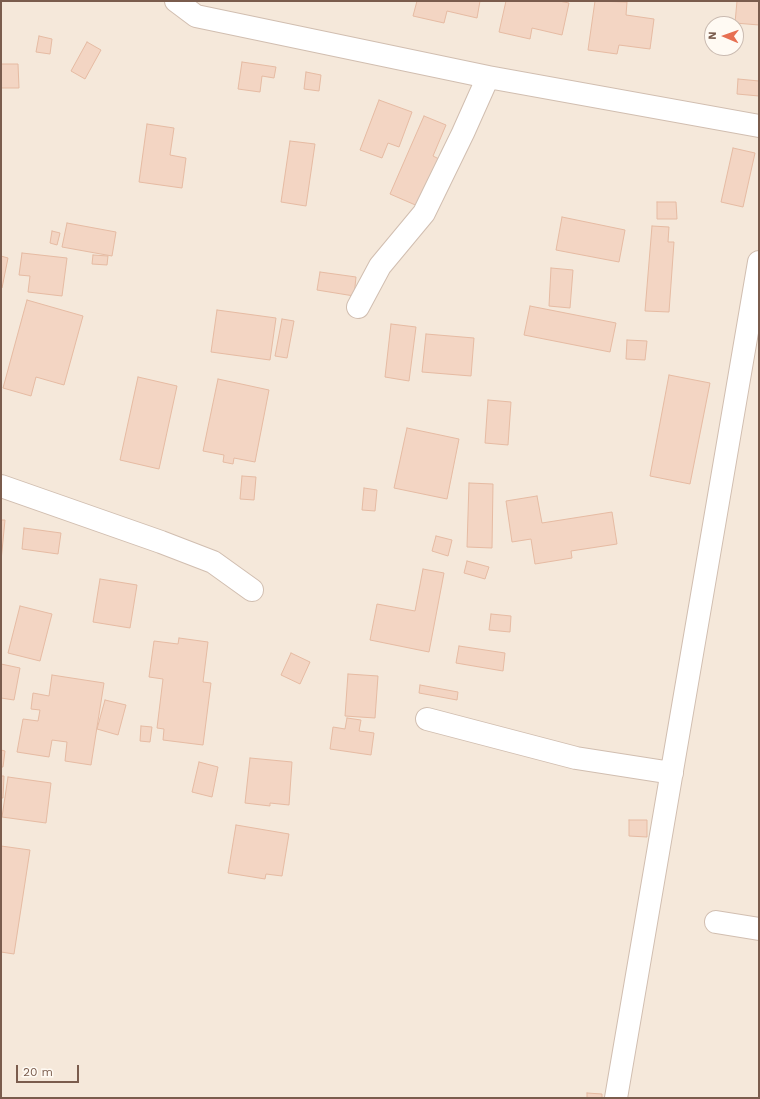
<!DOCTYPE html>
<style>
body{margin:0}
#map{position:relative;width:760px;height:1099px;overflow:hidden;background:#fdf6ec;font-family:"Work Sans",sans-serif}
canvas{display:block}
.frame{position:absolute;inset:0;border:2px solid #7a5c4d;pointer-events:none}
.north{position:absolute;left:704px;top:16px;width:40px;height:40px;box-sizing:border-box;background:#fffaf3;border:1px solid #cabbb1;border-radius:50%;rotate:272deg;font-size:11px;font-weight:700;line-height:16px;text-align:center;color:#7a5c4d}
.north::after{content:'';display:block;margin:auto;width:14px;height:18px;background:#e76f51;clip-path:polygon(50% 0,100% 100%,50% 72%,0 100%)}
.scale{position:absolute;left:16px;top:1065px;width:63px;height:18px;box-sizing:border-box;border:2px solid #7a5c4d;border-top:0;padding-left:5px;font-size:12px;line-height:14px;white-space:nowrap;color:#7a5c4d;-webkit-text-stroke:3px #fffaf3;paint-order:stroke}
</style>
<div id="map">
<canvas width="760" height="1099"></canvas>
<div class="frame"></div>
<div class="north">N</div>
<div class="scale">20 m</div>
</div>
<script>
const context = document.querySelector('canvas').getContext('2d');
context.lineJoin = 'round';
function fillPath(path, color) { context.fillStyle = color; context.fill(path, 'evenodd'); }
const poly = rows => new Path2D(rows.map(r => 'M' + r).join(''));
function stroke(path, color, width, dash) { context.strokeStyle = color; context.lineWidth = width; context.lineCap = dash ? 'butt' : 'round'; context.setLineDash(dash || []); context.stroke(path); }
const residential = poly([
 [1,1,759,1,759,1098,1,1098],
 [712,24,736,24,736,48,712,48]
]);
const building = poly([
 [417,1,480,1,477,18,447,11,444,23,413,16,417,1],
 [506,1,559,1,569,3,562,35,532,28,530,39,499,32,506,1],
 [595,1,627,2,626,15,654,19,650,49,619,45,617,54,588,50,595,1],
 [737,1,759,1,759,25,735,23,737,1],
 [39,36,52,39,50,54,36,52,39,36],
 [87,42,101,50,85,79,71,71,87,42],
 [242,62,276,67,274,78,262,76,260,92,238,89,242,62],
 [1,64,18,64,19,88,1,88,1,64],
 [306,72,321,75,319,91,304,89,306,72],
 [738,79,759,81,759,96,737,94,738,79],
 [379,100,412,112,399,147,388,143,382,158,360,150,379,100],
 [424,116,446,125,433,156,441,160,420,207,390,194,424,116],
 [147,124,174,128,170,155,186,158,182,188,139,182,147,124],
 [290,141,315,144,306,206,281,202,290,141],
 [733,148,755,153,743,207,721,202,733,148],
 [657,202,676,202,677,219,657,219,657,202],
 [562,217,625,230,619,262,556,250,562,217],
 [67,223,116,232,112,256,62,247,67,223],
 [652,226,669,227,668,242,674,242,669,312,645,311,652,226],
 [52,231,60,233,57,245,50,243,52,231],
 [22,253,67,258,62,296,28,292,30,276,19,275,22,253],
 [93,255,108,256,107,265,92,264,93,255],
 [1,256,8,258,2,288,1,288,1,256],
 [551,268,573,270,570,308,549,306,551,268],
 [320,272,356,277,354,296,317,290,320,272],
 [27,300,83,316,64,385,36,377,31,396,3,388,27,300],
 [530,306,616,323,610,352,524,335,530,306],
 [217,310,276,318,270,360,211,352,217,310],
 [282,319,294,321,287,358,275,356,282,319],
 [391,324,416,327,409,381,385,377,391,324],
 [426,334,474,338,471,376,422,372,426,334],
 [627,340,647,341,645,360,626,359,627,340],
 [669,375,710,383,690,484,650,476,669,375],
 [138,377,177,386,159,469,120,460,138,377],
 [218,379,269,390,255,462,234,458,233,464,223,462,224,455,203,451,218,379],
 [488,400,511,402,508,445,485,443,488,400],
 [407,428,459,439,447,499,394,488,407,428],
 [242,476,256,477,254,500,240,499,242,476],
 [469,483,493,484,492,548,467,547,469,483],
 [364,488,377,490,375,511,362,510,364,488],
 [537,496,542,523,612,512,617,544,571,551,572,558,535,564,531,539,512,542,506,501,537,496],
 [1,520,5,520,1,561,1,520],
 [24,528,61,533,58,554,22,549,24,528],
 [436,536,452,540,448,556,432,551,436,536],
 [467,561,489,567,485,579,464,573,467,561],
 [423,569,444,573,429,652,370,640,377,604,415,611,423,569],
 [100,579,137,585,130,628,93,622,100,579],
 [20,606,52,614,40,661,8,653,20,606],
 [491,614,511,616,510,632,489,630,491,614],
 [179,638,208,642,203,682,211,683,203,745,163,740,164,729,157,728,163,679,149,677,154,641,178,644,179,638],
 [459,646,505,653,503,671,456,663,459,646],
 [291,653,310,662,300,684,281,675,291,653],
 [1,664,20,668,14,700,1,698,1,664],
 [348,674,378,676,375,718,345,716,348,674],
 [52,675,104,683,91,765,65,761,67,742,52,740,49,757,17,752,23,719,38,721,40,710,31,709,33,693,49,696,52,675],
 [420,685,458,692,457,700,419,693,420,685],
 [105,700,126,705,118,735,97,729,105,700],
 [347,718,361,720,359,731,374,733,371,755,330,749,333,727,345,729,347,718],
 [141,726,152,727,150,742,140,741,141,726],
 [1,750,5,751,3,767,1,767,1,750],
 [250,758,292,762,289,805,270,803,270,806,245,803,250,758],
 [199,762,218,767,212,797,192,792,199,762],
 [1,776,4,776,3,798,1,798,1,776],
 [8,777,51,783,46,823,2,817,8,777],
 [629,820,647,820,647,837,629,836,629,820],
 [236,825,289,834,282,876,266,874,265,879,228,873,236,825],
 [1,846,30,850,14,954,1,952,1,846],
 [587,1093,602,1094,602,1098,587,1098,587,1093]
]);
const minor = poly([
 [176,1,196,16,488,77,759,126],
 [358,307,380,266,424,213,463,133,488,77],
 [1,486,161,542,213,562,252,590],
 [427,719,576,758,672,773],
 [716,922,759,929],
 [616,1098,759,262]
]);
fillPath(residential, '#f5e8da');
fillPath(building, '#f3d5c3');
stroke(building, '#e6bba3', 1);
stroke(minor, '#d1beb0', 24);
stroke(minor, '#fff', 22);
</script>
